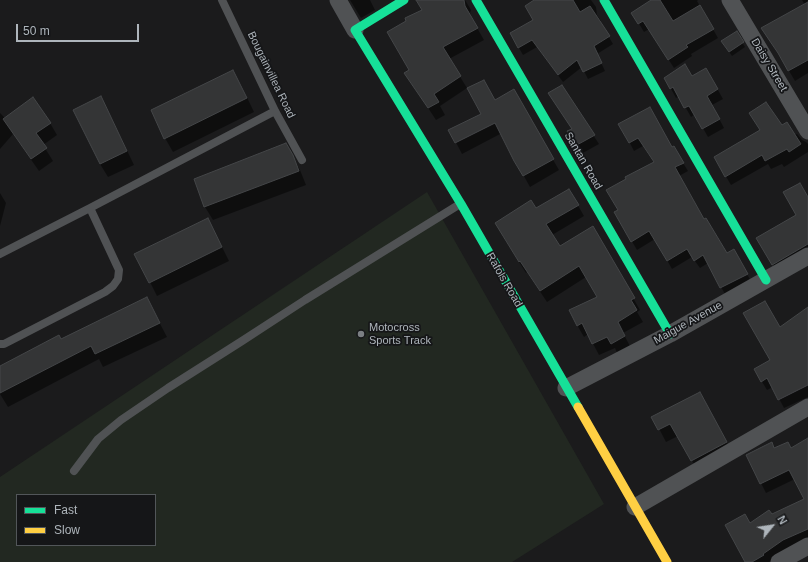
<!DOCTYPE html>
<style>
body{margin:0}
#map{position:relative;width:808px;height:562px;overflow:hidden;background:#1b1b1c;font-family:Arial,sans-serif}
canvas{display:block}
.legend{position:absolute;left:16px;top:494px;width:140px;height:52px;box-sizing:border-box;background:#151618;border:1px solid #525659;margin:0;padding:5px 7px;list-style:none;font-size:12px;color:#aeb5bb}
.legend li{display:flex;align-items:center;gap:8px;height:20px}
.legend b{width:20px;border:1px solid #525659}
.north{position:absolute;left:752px;top:506px;width:40px;height:40px;-webkit-text-stroke:3px #151618;paint-order:stroke;rotate:60deg;font-size:11px;font-weight:700;line-height:16px;text-align:center;color:#aeb5bb}
.north::after{content:'';display:block;margin:auto;width:14px;height:18px;background:#aeb5bb;clip-path:polygon(50% 0,100% 100%,50% 72%,0 100%)}
.scale{position:absolute;left:16px;top:24px;width:123px;height:18px;box-sizing:border-box;border:2px solid #aeb5bb;border-top:0;padding-left:5px;font-size:12px;line-height:14px;white-space:nowrap;color:#aeb5bb;-webkit-text-stroke:3px #151618;paint-order:stroke}
</style>
<div id="map">
<canvas width="808" height="562"></canvas>
<ul class="legend">
<li><b style="height:5px;background:#16e098"></b>Fast</li>
<li><b style="height:5px;background:#ffcf43"></b>Slow</li>
</ul>
<div class="north">N</div>
<div class="scale">50 m</div>
</div>
<script>
const context = document.querySelector('canvas').getContext('2d');
context.lineJoin = 'round';
function fillPath(path, color) { context.fillStyle = color; context.fill(path, 'evenodd'); }
const poly = rows => new Path2D(rows.map(r => 'M' + r).join(''));
function stroke(path, color, width, dash) { context.strokeStyle = color; context.lineWidth = width; context.lineCap = dash ? 'butt' : 'round'; context.setLineDash(dash || []); context.stroke(path); }
function drawText(font, color, halo, rows, align = 'center') {
  context.font = font + ' Arial,sans-serif'; context.lineWidth = 3.5; context.setLineDash([]); context.textBaseline = 'middle'; context.strokeStyle = halo; context.fillStyle = color; for (const [text, x, y, turn = 0] of rows) {
    context.save(); context.translate(x, y); context.rotate((+turn || 0) * Math.PI / 180); context.textAlign = isNaN(turn) ? turn : align; if (halo) context.strokeText(text, 0, 0); context.fillText(text, 0, 0); context.restore();
  }
}
const green = poly([
 [427,192,604,504,512,562,0,562,0,477],
 [17,495,155,495,155,545,17,545]
]);
const shadow = poly([
 [350,0,370,0,375,10,361,18],
 [424,0,465,0,471,10,470,13,472,19,484,40,449,59,467,88,440,106,445,115,436,120,413,85,410,70,423,10],
 [536,0,591,0,596,7,597,15,601,21,600,22,613,44,597,54,605,71,588,79,582,67,563,82,537,47,523,55,511,34,534,20],
 [653,0,698,0,697,1,718,38,691,54,692,56,674,68,649,29,644,32,638,22],
 [802,0,808,0,808,73,795,81,785,64,762,28,805,5],
 [736,33,745,47,732,56,725,46],
 [706,69,723,99,712,105,724,128,708,137,695,114,691,117,679,96,676,98,665,78,692,77],
 [233,72,241,85,254,112,173,152,165,138],
 [561,86,599,144,581,154,568,132,573,129],
 [513,91,559,170,530,187,515,160,502,133,462,154,450,131,482,114,495,101],
 [100,97,108,111,134,165,108,177,100,164],
 [0,113,5,118,50,123,57,135,43,145,53,161,39,171,13,134,0,149],
 [750,114,782,126,794,135,797,134,802,140,806,142,808,144,808,152,784,167,782,164,771,169,768,164,731,185,715,158,761,131],
 [620,124,672,148,673,147,688,171,679,176,704,221,727,254,733,250,752,283,726,296,708,263,700,268,692,257,672,269,655,239,637,250,615,212,619,210,654,163,643,146,634,151],
 [286,144,300,170,306,185,213,220,205,207,195,179],
 [569,190,584,216,552,235,559,247,592,227,640,310,637,312,643,322,623,333,631,348,618,355,615,348,599,355,588,334,584,337,577,325,598,297,586,277,547,302,527,272,526,273,502,235,536,209],
 [0,193,6,203,0,226],
 [808,197,808,258,779,275,758,238,797,215],
 [208,219,229,261,157,296,136,254],
 [147,299,167,337,103,367,99,359,8,407,0,394,0,367,61,341],
 [808,308,808,397,784,408,773,387,767,390,755,370,772,360,779,328],
 [707,406,733,454,699,473,678,436,666,442,653,417],
 [808,439,808,540,788,549,769,562,746,562,750,524,805,500,795,479,766,493,747,455,774,449,791,449]
]);
const building = poly([
 [416,0,464,0,465,6,478,28,443,47,461,76,434,94,439,102,428,108,404,73,409,70,387,32,406,21,405,18,422,10,416,0],
 [534,0,573,0,580,12,590,6,610,36,594,46,602,63,583,72,577,60,558,75,532,40,518,48,510,33,533,20,525,6,534,0],
 [651,0,660,0,673,21,700,5,714,29,686,45,688,47,668,60,643,21,638,24,631,13,651,0],
 [808,2,808,60,788,71,778,53,761,28,808,2],
 [737,31,744,42,729,52,721,41,737,31],
 [685,64,692,76,706,68,718,89,707,96,720,119,702,129,689,106,684,108,673,87,670,89,664,78,685,64],
 [233,70,247,98,164,139,151,110,233,70],
 [484,80,495,100,514,89,554,159,523,176,514,161,495,123,455,143,448,130,481,114,467,88,484,80],
 [562,85,595,135,575,146,567,131,572,129,548,93,562,85],
 [101,96,127,151,100,164,73,110,101,96],
 [33,97,51,123,36,133,47,148,31,159,3,119,33,97],
 [766,102,782,125,787,122,801,144,789,152,787,149,765,161,762,155,725,177,714,157,760,130,749,113,766,102],
 [650,107,672,147,674,146,684,163,675,167,704,219,706,218,727,253,734,249,748,274,720,288,703,255,694,261,687,249,667,261,649,231,631,242,614,212,618,210,606,190,626,179,625,177,654,162,638,138,629,143,618,124,650,107],
 [286,143,293,155,299,171,204,207,194,179,286,143],
 [800,183,808,197,808,244,772,265,756,238,796,215,783,192,800,183],
 [569,189,579,205,546,224,560,246,593,226,635,298,631,300,637,310,618,322,625,336,611,344,607,337,592,344,582,323,577,326,569,310,597,297,579,266,540,291,520,261,519,262,495,223,531,200,536,208,569,189],
 [208,218,222,247,149,283,134,254,208,218],
 [147,297,160,323,95,354,91,346,0,393,0,366,59,335,61,339,147,297],
 [765,301,780,327,808,307,808,385,778,400,767,378,761,382,754,369,770,360,743,313,765,301],
 [700,392,727,442,691,461,670,424,658,430,651,417,700,392],
 [808,438,808,529,783,540,763,554,764,555,752,562,745,562,725,525,745,514,750,523,769,510,772,514,804,499,789,470,760,484,746,455,772,442,774,448,788,442,791,448,808,438]
]);
const lane = poly([
 [222,0,275,111,302,160],
 [0,254,90,208,275,111],
 [0,344,4,344,105,292,113,286,118,279,119,270,90,208],
 [74,471,98,439,121,420,168,388,242,341,305,300,460,204]
]);
const street = poly([
 [338,0,355,30],
 [730,0,808,131],
 [566,388,670,334,808,256],
 [635,507,808,407],
 [779,562,808,546]
]);
const fast = poly([
 [404,0,355,30,461,204,578,407],
 [476,0,670,334],
 [604,0,766,280]
]);
const slow = poly([
 [578,407,667,562]
]);
const markers = [
 [361,334,4,"#7b7f83"]
];
const streetNames = [
 ["Daisy Street",769,65,59],
 ["Bougainvillea Road",271,75,64],
 ["Santan Road",583,161,60],
 ["Rafols Road",504,280,60],
 ["Maigue Avenue",688,323,-29]
];
const poiNames = [
 ["Motocross",369,328],
 ["Sports Track",369,341]
];
fillPath(green, '#222821');
fillPath(shadow, '#0007');
fillPath(building, '#343536');
stroke(building, '#444648', 1);
stroke(lane, '#505254', 8);
stroke(street, '#505254', 17);
stroke(fast, '#16e098', 9);
stroke(slow, '#ffcf43', 9);
for (const [x, y, r, color] of markers) { const dot = new Path2D(); dot.arc(x, y, r, 0, 2 * Math.PI); context.fillStyle = color; context.fill(dot); stroke(dot, '#151618', 1.5); }
drawText('11px', '#aeb5bb', '#151618', streetNames);
drawText('11px', '#aeb5bb', '#151618', poiNames, 'left');
</script>
